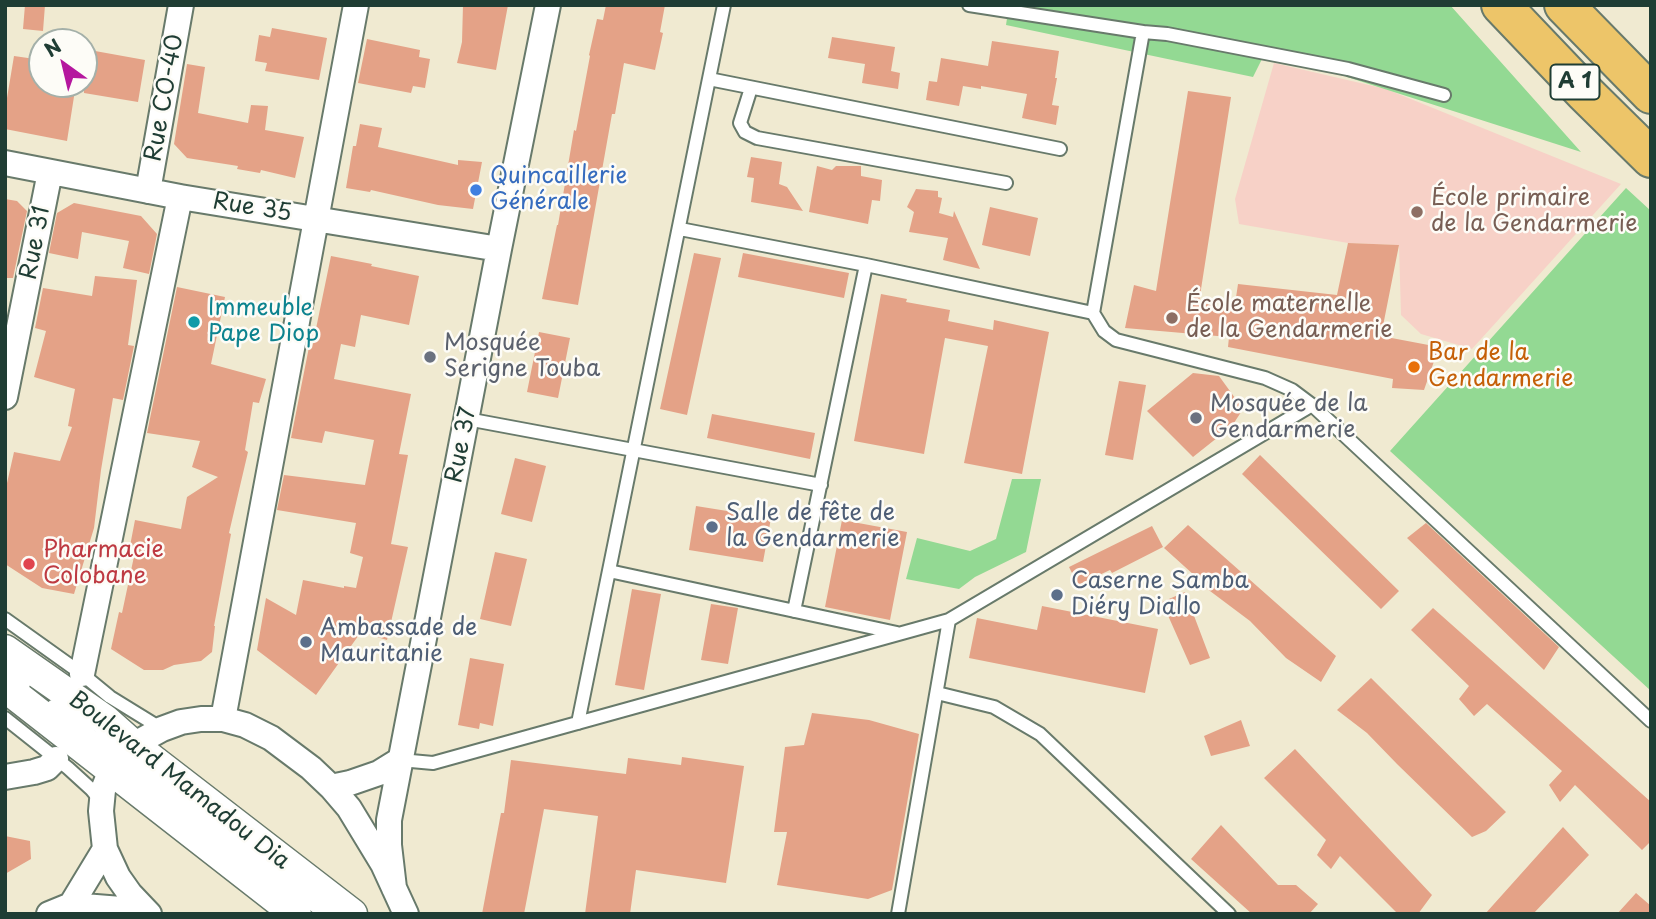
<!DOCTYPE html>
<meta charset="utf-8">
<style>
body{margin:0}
#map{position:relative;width:1656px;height:919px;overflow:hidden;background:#f0ead1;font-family:"Playpen Sans",sans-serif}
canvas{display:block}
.frame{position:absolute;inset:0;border:7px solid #1f3d34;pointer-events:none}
.north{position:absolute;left:28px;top:28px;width:70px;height:70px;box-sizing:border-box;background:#fdfcf7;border:2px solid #a4b0a9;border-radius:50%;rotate:326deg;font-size:19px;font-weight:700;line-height:28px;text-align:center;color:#1f3d34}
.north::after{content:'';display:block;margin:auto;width:24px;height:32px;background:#b5179e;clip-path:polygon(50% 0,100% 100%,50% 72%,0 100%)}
</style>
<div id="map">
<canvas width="1656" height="919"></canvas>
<div class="frame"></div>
<div class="north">N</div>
</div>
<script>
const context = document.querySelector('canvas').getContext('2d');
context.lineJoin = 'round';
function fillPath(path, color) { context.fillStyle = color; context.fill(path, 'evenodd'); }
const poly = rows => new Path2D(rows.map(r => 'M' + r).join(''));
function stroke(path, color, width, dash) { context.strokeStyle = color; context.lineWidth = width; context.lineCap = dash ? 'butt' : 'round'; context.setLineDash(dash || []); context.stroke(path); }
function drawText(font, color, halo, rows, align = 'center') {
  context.font = font + ' "Playpen Sans",sans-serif'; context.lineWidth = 5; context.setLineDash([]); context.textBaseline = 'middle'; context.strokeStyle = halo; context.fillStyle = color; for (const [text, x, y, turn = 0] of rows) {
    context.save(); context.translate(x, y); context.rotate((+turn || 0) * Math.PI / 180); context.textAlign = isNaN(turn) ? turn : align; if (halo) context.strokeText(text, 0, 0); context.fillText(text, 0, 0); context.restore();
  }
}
const built = poly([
 [1274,63,1386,89,1621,184,1472,349,1421,334,1401,315,1399,245,1348,243,1239,224,1235,199]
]);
const green = poly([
 [1009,5,1450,5,1581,152,1266,51,1253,77,1006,25],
 [1626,188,1651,211,1651,691,1390,451],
 [1012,479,1041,479,1026,552,975,577,959,589,906,579,917,538,970,551,996,539]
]);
const building = poly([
 [25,5,45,5,43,31,23,29],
 [463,5,508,5,496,70,457,63,462,42],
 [606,5,665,5,660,32,663,33,655,70,624,63,615,114,612,114,578,305,542,299,557,225,558,225,574,130,576,131,590,56,589,55,597,19,603,20],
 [272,28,327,38,319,80,265,71,267,63,255,61,259,35,270,37],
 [832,37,895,47,891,71,900,73,898,89,862,83,865,64,828,58],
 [367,39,420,50,419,57,430,59,425,88,413,86,411,93,358,83],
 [992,41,1059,51,1055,78,1057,78,1052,105,1059,106,1056,125,1022,118,1027,94,981,86,981,89,963,86,959,106,926,100,929,81,937,82,941,58,988,66],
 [84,49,145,60,138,102,84,93],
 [14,56,35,59,34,63,42,66,42,84,76,84,67,141,5,129,5,110],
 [187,64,205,67,198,113,248,123,251,105,268,106,265,130,304,137,295,178,261,170,260,173,237,169,238,166,187,158,174,144],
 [1188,91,1231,97,1199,302,1234,311,1238,284,1337,295,1348,243,1399,245,1381,336,1439,347,1424,390,1392,388,1393,379,1228,347,1229,337,1125,328,1134,285,1156,291],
 [360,124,382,128,378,147,458,165,458,160,482,162,473,209,438,205,371,190,370,192,346,188,353,146,356,146],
 [751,157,782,162,779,184,787,187,803,211,751,202,754,178,747,177],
 [817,166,832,170,836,166,861,166,861,176,882,180,880,201,872,200,868,224,809,212],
 [916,189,938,191,938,197,942,198,939,213,953,217,954,211,980,269,943,260,948,238,909,232,914,212,907,207],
 [5,199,17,201,27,211,13,278,5,278],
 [74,203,141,216,157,234,149,274,123,268,129,241,82,232,78,259,49,253,57,213],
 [990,207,1038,218,1030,256,982,245],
 [694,253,721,258,687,415,660,409],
 [743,253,849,273,844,298,738,277],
 [331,256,372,264,371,266,419,276,409,325,361,315,355,347,341,344,334,379,411,394,399,454,408,455,391,544,408,547,387,640,361,632,316,695,257,650,266,598,296,615,303,580,344,588,344,586,356,588,363,557,350,553,356,523,277,510,284,475,365,485,374,440,325,431,322,443,291,438,309,347,312,348],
 [95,276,137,280,128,345,134,346,123,400,113,398,101,470,94,528,74,594,42,588,5,564,5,492,14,452,60,461,72,427,68,426,75,389,34,377,46,331,35,328,43,288,92,296],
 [177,287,225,297,211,364,266,379,259,403,253,402,245,450,248,452,229,533,231,534,214,626,215,626,212,652,201,661,174,665,163,670,144,670,111,649,119,612,122,613,136,547,130,546,135,520,181,529,187,497,218,477,192,467,200,441,147,433],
 [881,294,907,299,906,302,950,310,948,321,993,330,994,320,1049,332,1022,474,964,463,988,346,945,338,924,454,854,441],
 [539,332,570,338,558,398,527,392],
 [1193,373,1219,376,1243,409,1232,426,1193,457,1147,411],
 [1119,381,1146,385,1133,460,1105,455],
 [712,414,815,433,810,459,707,438],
 [1260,455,1399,591,1381,609,1242,474],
 [515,458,546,466,532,522,501,514],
 [696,506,771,518,763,562,689,550],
 [842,520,907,532,890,620,825,607],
 [1426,523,1559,647,1544,670,1407,538],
 [1188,525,1336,656,1321,682,1286,658,1250,621,1202,585,1204,584,1164,548],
 [1152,526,1163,547,1112,573,1110,570,1078,585,1069,567],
 [495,552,527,559,511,626,480,619],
 [632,589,661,594,644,690,615,685],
 [1185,592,1210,658,1190,665,1162,602],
 [711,604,738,608,728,664,701,660],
 [1042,606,1158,629,1145,693,969,658,977,618,1037,630],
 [1433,608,1651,802,1651,841,1642,850,1575,785,1560,802,1549,785,1562,771,1487,704,1474,716,1459,699,1469,686,1411,630],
 [470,658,504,664,493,726,480,723,479,729,458,725],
 [1371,678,1506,812,1486,831,1472,837,1397,764,1367,733,1337,710],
 [812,713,869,720,919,734,892,890,868,899,777,885,787,832,774,832,785,747,804,745],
 [1241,720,1250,746,1211,756,1204,736],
 [1295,749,1432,895,1418,914,1398,914,1340,856,1331,869,1317,855,1326,840,1264,778],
 [682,757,744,766,726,883,636,870,630,914,585,914,598,816,544,809,524,914,482,914,501,813,504,813,511,760,626,774,628,758,681,765],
 [1221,825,1278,885,1296,885,1318,904,1309,914,1252,914,1191,859],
 [1563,827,1589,855,1533,914,1485,914],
 [5,836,30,841,31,859,5,874],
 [1636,893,1651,906,1651,914,1617,914]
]);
const service = poly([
 [969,5,1143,32,1167,34,1348,69,1444,95],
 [1143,32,1093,313,1104,331,1116,340,1265,378,1292,390,1312,405,1651,721],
 [709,79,1060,149],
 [751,88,740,123,745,132,757,138,1006,183],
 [680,229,866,265,1093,313],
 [467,419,821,485],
 [609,571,897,633],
 [794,611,866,265],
 [5,619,82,674,110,697,162,729],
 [5,669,24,684],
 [937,693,994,707,1040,734,1229,914],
 [53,706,325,914],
 [5,718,68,768,91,789,100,800],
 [578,723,724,5],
 [400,760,433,763,949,620,1312,405],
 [898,914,949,620]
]);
const minor = poly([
 [5,163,180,197,499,249],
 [148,191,181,5],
 [5,397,50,172],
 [82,674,180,197],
 [223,719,356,5],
 [5,777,34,772,47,768,56,759],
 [331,787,350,783,379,773,400,760],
 [394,888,389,845,389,820,499,249,548,5],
 [71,905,146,911],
 [49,914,71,905,105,849],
 [149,914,130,894,118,877,105,849,101,811,103,790,111,770,133,745,162,729,181,722,201,719,223,719,245,725,271,738,311,768,331,787,349,808,383,864,406,914]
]);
const tertiary = poly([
 [5,650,105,720,133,745,352,914],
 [5,687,296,914]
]);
const motorway = poly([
 [1501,5,1584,92,1651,158],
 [1564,5,1651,94]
]);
const markers = [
 [476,190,7,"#3f7fe0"],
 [1417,212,7,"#8d6e63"],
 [1172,318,7,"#8d6e63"],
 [194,322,7,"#0f9aa8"],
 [430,357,7,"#6b7280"],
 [1414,367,7,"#e8710a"],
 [1196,418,7,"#6b7280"],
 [712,527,7,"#5c6f8a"],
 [29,564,7,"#e0444e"],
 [1057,595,7,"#5c6f8a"],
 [306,642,7,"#5c6f8a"]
];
const shields = [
 [1575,82,49]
];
const shieldNames = [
 ["A 1",1575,82]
];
const streetNames = [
 ["Rue CO-40",165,98,-80],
 ["Rue 35",252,208,9],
 ["Rue 31",36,243,-79],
 ["Rue 37",462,445,-79],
 ["Boulevard Mamadou Dia",179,781,38]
];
const shopNames = [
 ["Quincaillerie",490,177],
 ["Générale",490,203]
];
const educationNames = [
 ["École primaire",1431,199],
 ["de la Gendarmerie",1431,225],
 ["École maternelle",1186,305],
 ["de la Gendarmerie",1186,331]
];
const cultureNames = [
 ["Immeuble",208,309],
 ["Pape Diop",208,335]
];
const worshipNames = [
 ["Mosquée",444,344],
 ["Serigne Touba",444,370],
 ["Mosquée de la",1210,405],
 ["Gendarmerie",1210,431]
];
const foodNames = [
 ["Bar de la",1428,354],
 ["Gendarmerie",1428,380]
];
const serviceNames = [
 ["Salle de fête de",726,514],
 ["la Gendarmerie",726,540],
 ["Caserne Samba",1071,582],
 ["Diéry Diallo",1071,608],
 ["Ambassade de",320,629],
 ["Mauritanie",320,655]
];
const healthNames = [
 ["Pharmacie",43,551],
 ["Colobane",43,577]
];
fillPath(built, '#f7d1c7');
fillPath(green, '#93d993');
fillPath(building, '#e4a287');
stroke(service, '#687a6b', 16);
stroke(minor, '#687a6b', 28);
stroke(tertiary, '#687a6b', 33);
stroke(motorway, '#687a6b', 42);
stroke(service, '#fff', 12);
stroke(minor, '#fff', 24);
stroke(tertiary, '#fff', 30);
stroke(motorway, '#edc569', 38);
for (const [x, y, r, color] of markers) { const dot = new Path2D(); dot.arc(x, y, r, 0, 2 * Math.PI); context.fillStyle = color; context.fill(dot); stroke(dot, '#fdfcf7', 2.5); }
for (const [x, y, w] of shields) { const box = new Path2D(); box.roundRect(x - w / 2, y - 17.5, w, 35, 5); context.fillStyle = '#fdfcf7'; context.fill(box); stroke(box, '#1f3d34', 2); }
drawText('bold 21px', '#1f3d34', null, shieldNames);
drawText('23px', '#1f3d34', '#fdfcf7', streetNames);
drawText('23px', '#366cbe', '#fdfcf7', shopNames, 'left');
drawText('23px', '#785e54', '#fdfcf7', educationNames, 'left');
drawText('23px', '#0d838f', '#fdfcf7', cultureNames, 'left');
drawText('23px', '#5b616d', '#fdfcf7', worshipNames, 'left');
drawText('23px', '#c56008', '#fdfcf7', foodNames, 'left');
drawText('23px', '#4e5e75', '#fdfcf7', serviceNames, 'left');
drawText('23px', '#be3a42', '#fdfcf7', healthNames, 'left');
</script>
